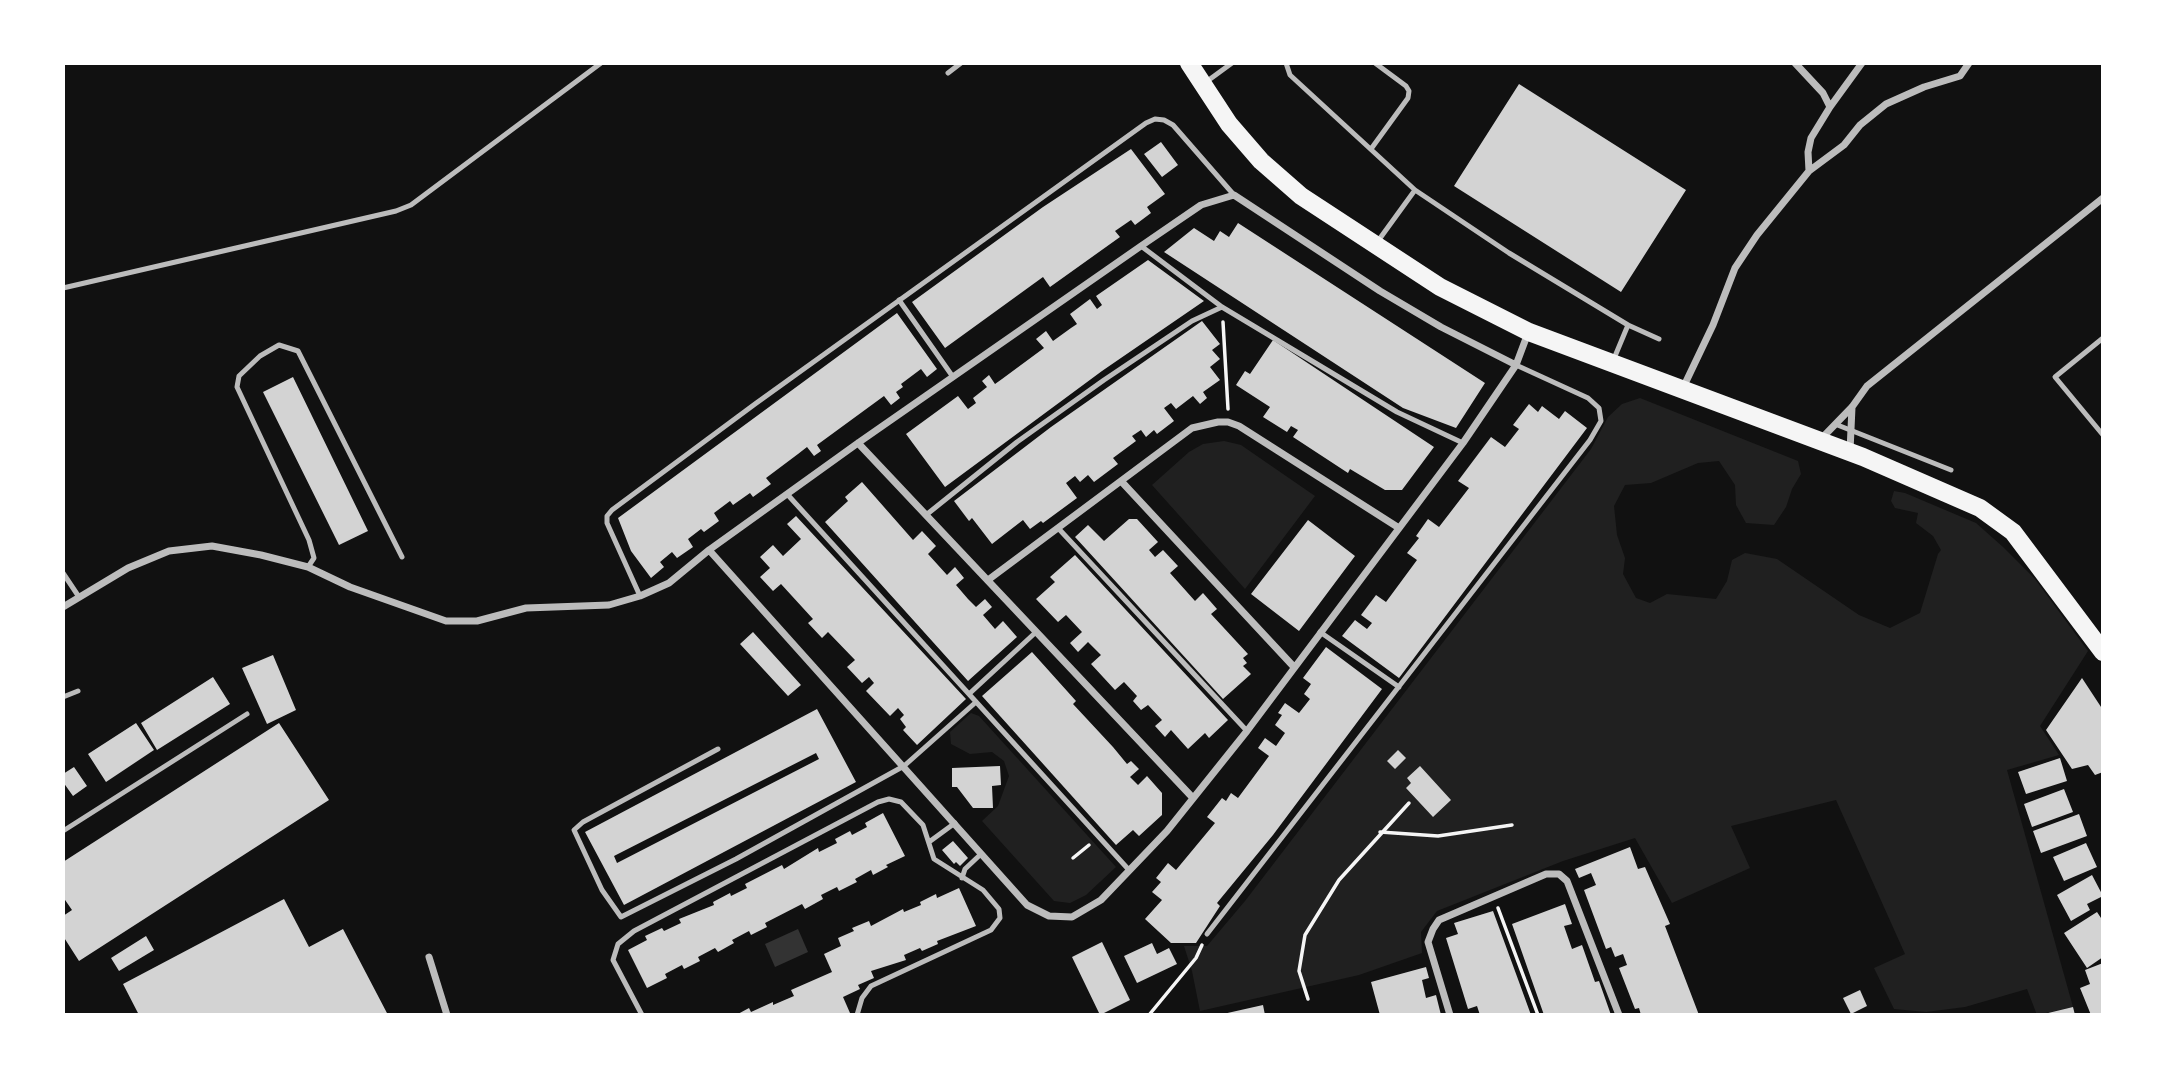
<!DOCTYPE html>
<style>
body{margin:0}
#map{position:relative;width:2166px;height:1078px;overflow:hidden;background:#111;font-family:"Source Sans 3",sans-serif}
canvas{display:block}
.frame{position:absolute;inset:0;border:65px solid #fff;pointer-events:none}
</style>
<div id="map">
<canvas width="2166" height="1078"></canvas>
<div class="frame"></div>
</div>
<script>
const context = document.querySelector('canvas').getContext('2d');
context.lineJoin = 'round';
function fillPath(path, color) { context.fillStyle = color; context.fill(path, 'evenodd'); }
const poly = rows => new Path2D(rows.map(r => 'M' + r).join(''));
function stroke(path, color, width, dash) { context.strokeStyle = color; context.lineWidth = width; context.lineCap = dash ? 'butt' : 'round'; context.setLineDash(dash || []); context.stroke(path); }
const green = poly([
 [1640,398,1798,461,1801,474,1792,489,1786,507,1774,525,1746,523,1736,505,1735,485,1719,461,1698,463,1651,483,1625,485,1614,506,1617,535,1625,558,1623,574,1636,598,1650,603,1667,594,1716,599,1727,581,1732,560,1745,553,1777,559,1859,615,1890,628,1920,613,1938,554,1941,550,1933,536,1916,523,1918,513,1895,508,1891,501,1894,491,1905,493,1976,523,2003,547,2035,579,2088,651,2040,726,2059,755,2007,770,2073,1007,2037,1015,2027,989,1965,1007,1926,1012,1894,1009,1874,968,1905,954,1836,800,1731,826,1750,868,1672,903,1635,838,1563,861,1437,911,1421,932,1422,953,1359,975,1200,1011,1192,971,1184,946,1207,946,1245,901,1591,449,1608,417,1622,404],
 [1224,441,1241,445,1315,496,1245,589,1152,485,1189,452,1203,444],
 [971,713,979,716,1116,867,1086,895,1070,903,1054,901,982,821,998,806,1009,776,1004,761,992,752,970,754,951,744,950,732]
]);
const water = poly([
 [798,929,808,952,775,967,765,944]
]);
const building = poly([
 [1519,84,1686,190,1621,292,1454,186],
 [1161,142,1178,165,1162,177,1144,154],
 [1131,149,1165,194,1147,207,1151,213,1135,225,1131,220,1115,231,1120,237,1050,287,1043,277,945,348,912,302,1043,207],
 [1238,223,1485,383,1456,428,1403,408,1164,252,1194,228,1214,241,1220,231,1229,237],
 [1148,260,1204,301,1102,371,945,487,906,434,958,396,968,409,976,403,973,398,987,387,982,381,989,375,995,384,1002,379,1044,348,1036,339,1046,331,1053,341,1071,328,1077,324,1070,314,1090,299,1097,309,1102,305,1096,296],
 [897,313,937,369,927,377,921,369,901,384,903,387,896,392,900,398,891,405,884,396,817,445,821,451,814,456,807,447,798,454,766,478,771,484,753,497,750,493,733,505,730,501,714,513,719,521,704,532,701,529,688,539,693,547,677,558,672,552,660,562,664,567,651,578,631,551,618,518],
 [1202,321,1220,344,1212,350,1220,359,1210,367,1220,380,1203,392,1207,398,1200,404,1193,396,1176,409,1171,403,1164,408,1174,421,1157,434,1154,430,1146,437,1141,430,1132,436,1136,441,1113,458,1118,464,1094,482,1088,475,1080,482,1075,476,1066,483,1077,498,1043,523,1041,521,1030,529,1023,520,992,544,972,518,969,521,954,501,1051,427],
 [1273,340,1434,447,1402,490,1385,490,1350,469,1348,473,1293,437,1298,430,1291,426,1287,432,1263,417,1270,407,1236,385,1245,371,1250,374],
 [293,377,368,531,339,545,263,392],
 [1529,404,1538,412,1542,406,1559,419,1565,411,1587,428,1399,678,1342,636,1355,620,1367,629,1372,623,1361,615,1376,595,1386,602,1417,560,1407,553,1419,538,1416,536,1428,519,1439,527,1469,488,1458,481,1491,437,1505,447,1519,429,1513,425],
 [862,482,913,540,922,531,936,546,928,554,947,575,955,567,964,578,956,585,968,599,976,607,985,599,992,607,983,615,995,629,1003,621,1017,637,968,681,825,522,848,501,845,497],
 [796,516,966,699,917,745,903,730,906,727,900,719,904,715,898,708,890,716,866,691,874,683,869,677,862,683,847,667,855,660,828,632,822,638,808,623,813,619,781,584,773,591,760,577,770,568,760,557,773,545,783,556,801,539,787,524],
 [1129,519,1137,519,1158,542,1149,550,1155,557,1163,550,1178,566,1170,573,1195,601,1203,593,1217,609,1211,614,1248,654,1243,658,1247,663,1243,666,1251,674,1223,699,1075,537,1088,525,1104,541],
 [1308,520,1355,556,1299,631,1251,594],
 [1075,555,1228,720,1209,738,1205,733,1188,749,1171,730,1165,737,1155,726,1162,720,1148,705,1141,710,1133,701,1137,696,1124,682,1115,690,1091,664,1101,655,1088,642,1078,652,1070,643,1082,632,1066,615,1058,622,1036,599,1055,582,1050,577],
 [753,632,801,685,788,696,740,644],
 [1326,647,1382,689,1273,835,1217,903,1220,906,1196,943,1171,943,1145,919,1162,900,1152,892,1161,882,1156,878,1168,863,1176,870,1215,823,1207,817,1222,798,1226,801,1231,793,1238,798,1269,756,1258,748,1265,738,1276,746,1285,733,1275,725,1282,715,1278,713,1285,703,1299,713,1310,699,1304,694,1311,684,1303,678],
 [1032,652,1076,701,1073,704,1113,747,1127,764,1131,761,1139,769,1130,777,1138,785,1147,776,1162,793,1162,815,1139,836,1133,830,1116,845,982,696],
 [273,655,296,710,267,724,242,668],
 [213,677,230,704,157,750,141,723],
 [2082,678,2103,710,2103,772,2095,775,2088,765,2072,769,2046,730],
 [817,709,856,782,624,905,585,832],
 [816,753,819,759,617,863,614,856],
 [136,723,154,750,106,782,88,754],
 [279,723,329,800,79,961,63,936,63,916,72,910,63,897,63,862],
 [1398,750,1406,758,1395,769,1387,761],
 [2060,758,2067,781,2026,794,2018,772],
 [1000,766,1001,785,992,786,993,808,973,808,957,787,952,787,952,768],
 [1420,766,1451,800,1433,817,1406,788,1411,783,1407,778],
 [74,767,87,786,73,796,63,782,63,774],
 [2064,789,2073,812,2032,827,2024,804],
 [883,813,905,856,886,865,888,867,873,875,871,870,855,879,857,882,839,891,837,887,821,895,823,899,805,909,802,904,765,923,767,927,751,935,749,931,732,940,734,943,718,952,715,948,698,957,700,961,684,969,682,965,665,974,667,978,647,988,628,950,647,940,645,936,662,928,664,931,681,923,679,919,714,905,713,902,730,893,731,896,747,888,745,884,782,865,784,869,818,848,819,852,837,843,835,839,850,831,852,835,867,827,865,823],
 [2079,814,2087,836,2041,853,2033,831],
 [953,841,968,858,960,866,956,862,954,864,942,850],
 [2086,843,2097,867,2064,881,2053,857],
 [1630,847,1638,869,1645,867,1670,924,1665,926,1699,1015,1641,1015,1639,1008,1635,1009,1619,968,1627,965,1623,954,1615,957,1611,947,1606,949,1584,890,1596,885,1591,873,1579,878,1575,869],
 [2092,875,2103,896,2087,904,2090,910,2071,921,2057,895],
 [959,888,976,926,937,941,938,944,922,951,920,948,904,955,906,960,871,971,874,978,858,985,860,989,843,997,850,1013,848,1015,736,1015,749,1008,751,1012,773,1002,773,1005,794,996,791,990,832,972,824,954,841,946,838,938,854,931,852,928,869,921,871,926,903,909,904,912,921,905,920,902,936,894,937,898],
 [284,899,309,947,343,929,388,1015,139,1015,123,984],
 [1565,904,1572,924,1564,926,1572,949,1582,945,1595,982,1599,981,1611,1015,1544,1015,1512,924],
 [1493,911,1519,982,1531,1015,1480,1015,1477,1006,1468,1009,1446,938,1458,934,1454,923],
 [2097,912,2103,921,2103,957,2087,968,2064,933],
 [146,936,154,950,119,971,111,958],
 [1102,942,1130,1000,1100,1015,1072,957],
 [1152,943,1157,954,1169,948,1177,964,1137,983,1124,956],
 [2103,963,2103,1015,2091,1015,2080,988,2090,984,2085,970],
 [1426,967,1429,978,1422,980,1426,998,1436,995,1441,1015,1380,1015,1371,982],
 [1860,990,1867,1006,1851,1014,1843,998],
 [1263,1005,1265,1015,1223,1015,1223,1014],
 [2073,1007,2075,1015,2044,1015,2044,1014]
]);
const path = poly([
 [1223,322,1228,409],
 [1380,832,1438,836,1512,825],
 [1073,858,1089,845],
 [1498,908,1538,1015],
 [1308,999,1299,971,1305,935,1339,880,1409,803],
 [1149,1015,1196,958,1202,945]
]);
const service = poly([
 [1286,63,1290,75,1415,190,1509,253,1628,325,1613,361],
 [948,73,961,63],
 [1206,82,1232,63],
 [1371,149,1408,98,1409,91,1406,86,1375,63],
 [1378,241,1415,190],
 [1141,246,1222,307,1397,412,1463,443],
 [63,288,396,211,411,205,601,63],
 [899,300,953,377],
 [1628,325,1659,339],
 [2103,338,2055,377,2103,435],
 [1835,424,1951,470],
 [787,494,1129,870],
 [926,515,1017,442,1104,380,1192,321,1222,307],
 [1058,528,1247,731],
 [308,567,314,558,309,540,237,387,239,376,260,356,279,345,298,351,402,557],
 [63,573,79,597],
 [640,596,607,523,607,516,612,510,755,404,1146,123,1155,119,1164,120,1173,125,1234,195],
 [1320,632,1399,687],
 [969,694,1036,632],
 [63,697,78,691],
 [718,749,583,822,574,830,602,890,621,917,736,859,904,766,976,702],
 [63,831,247,714],
 [929,842,955,823],
 [962,878,965,869,981,854],
 [1207,934,1590,440,1601,421,1599,408,1588,398,1516,365],
 [642,1015,613,960,618,944,634,931,878,802,889,799,901,802,923,825,934,859,983,890,999,909,1000,918,991,930,871,986,862,998,857,1015]
]);
const minor = poly([
 [1830,107,1862,63],
 [1809,171,1844,145,1860,125,1886,104,1924,87,1960,76,1969,63],
 [1682,390,1713,325,1735,268,1757,235,1809,171,1808,152,1811,138,1830,107,1823,93,1795,63],
 [1820,440,1852,407,1867,386,2103,198],
 [858,443,1193,798],
 [1850,451,1852,407],
 [1121,481,1294,667],
 [709,550,1027,905,1049,916,1072,917,1101,900,1167,831,1247,731,1463,443,1516,365,1528,333],
 [988,580,1192,428,1218,422,1228,422,1239,426,1399,528],
 [63,607,128,568,169,551,212,546,261,555,308,567,350,587,446,621,477,621,526,608,609,605,640,596,669,583,709,550,858,443,1141,246,1201,205,1234,195,1380,291,1441,327,1516,365],
 [429,957,447,1015],
 [1450,1015,1428,942,1433,929,1439,920,1546,874,1559,874,1567,881,1619,1015]
]);
const primary = poly([
 [1189,63,1229,124,1261,161,1301,196,1440,287,1529,332,1863,457,1980,508,2013,532,2103,652]
]);
fillPath(green, '#202020');
fillPath(water, '#333');
fillPath(building, '#d3d3d3');
stroke(path, '#f5f5f5', 3.5);
stroke(service, '#bcbcbc', 5);
stroke(minor, '#bcbcbc', 7);
stroke(primary, '#f5f5f5', 18);
</script>
